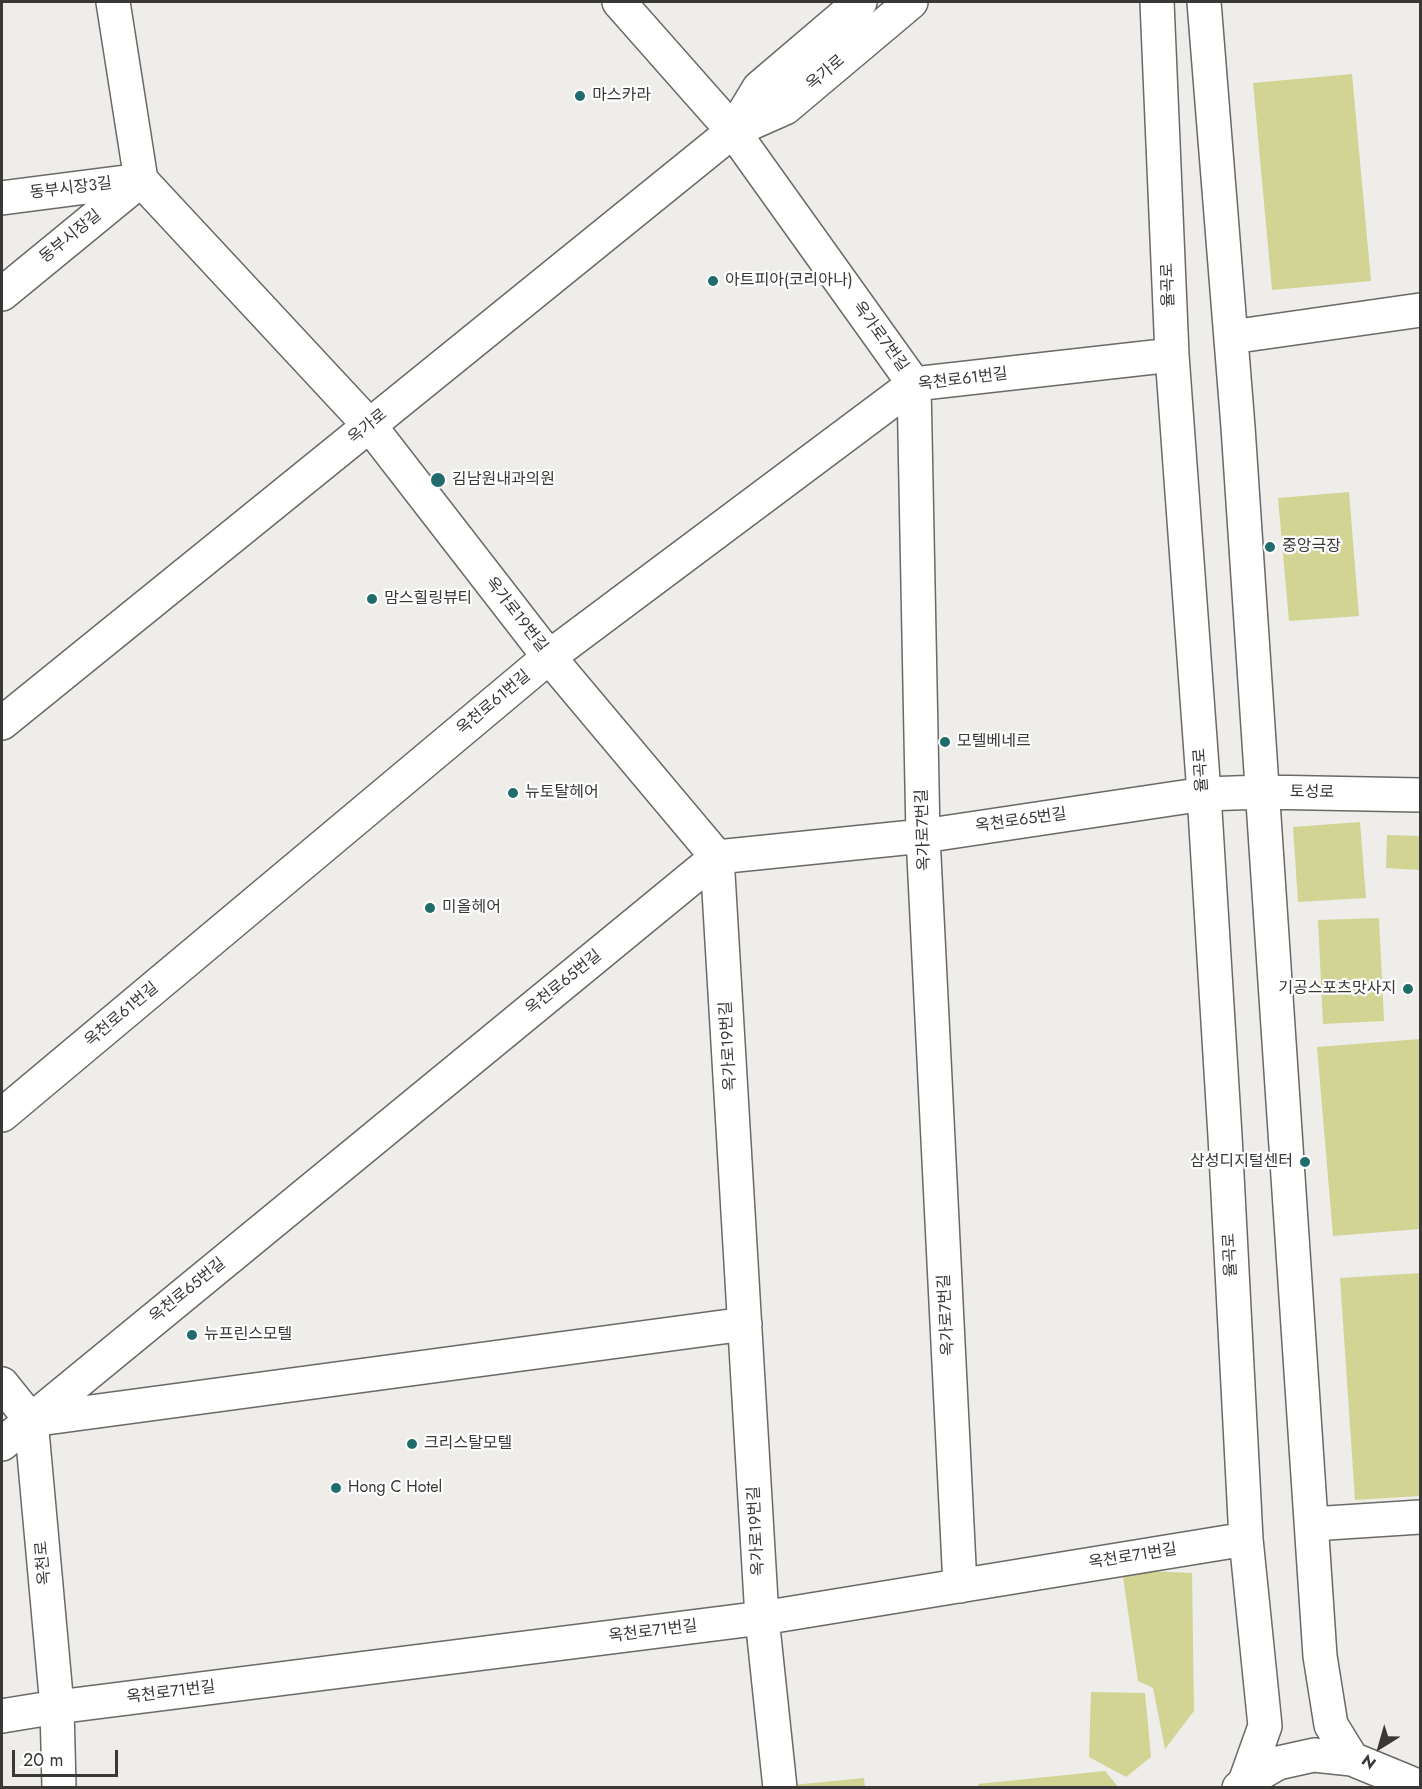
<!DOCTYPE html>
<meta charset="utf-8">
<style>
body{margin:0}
#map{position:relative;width:1422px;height:1789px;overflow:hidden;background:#eeede9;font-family:Jost,sans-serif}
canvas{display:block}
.frame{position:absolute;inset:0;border:3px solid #393837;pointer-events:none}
.north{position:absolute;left:1350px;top:1717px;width:60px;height:60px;-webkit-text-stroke:4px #fff;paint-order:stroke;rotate:217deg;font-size:16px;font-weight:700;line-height:24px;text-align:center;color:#393837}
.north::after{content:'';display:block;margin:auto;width:21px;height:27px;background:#393837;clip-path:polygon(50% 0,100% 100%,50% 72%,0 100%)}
.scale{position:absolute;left:12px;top:1750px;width:106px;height:27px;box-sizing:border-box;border:3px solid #393837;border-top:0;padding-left:8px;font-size:18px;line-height:21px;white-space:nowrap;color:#393837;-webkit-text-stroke:4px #fff;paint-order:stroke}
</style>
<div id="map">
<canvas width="1422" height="1789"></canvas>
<div class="frame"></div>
<div class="north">N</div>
<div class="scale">20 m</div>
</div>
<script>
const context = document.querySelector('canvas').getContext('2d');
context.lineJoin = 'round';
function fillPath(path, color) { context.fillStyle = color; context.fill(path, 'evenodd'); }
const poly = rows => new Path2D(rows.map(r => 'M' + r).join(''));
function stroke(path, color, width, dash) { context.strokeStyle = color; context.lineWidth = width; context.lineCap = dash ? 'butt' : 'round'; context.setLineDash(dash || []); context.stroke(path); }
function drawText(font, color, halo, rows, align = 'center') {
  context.font = font + ' Jost,"Noto Sans KR",sans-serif'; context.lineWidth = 4.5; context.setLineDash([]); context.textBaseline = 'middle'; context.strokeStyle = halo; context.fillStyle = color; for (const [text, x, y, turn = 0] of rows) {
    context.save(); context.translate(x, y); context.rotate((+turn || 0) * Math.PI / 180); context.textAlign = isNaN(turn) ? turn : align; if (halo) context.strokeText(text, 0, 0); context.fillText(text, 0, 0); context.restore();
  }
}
const building = poly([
 [1352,74,1371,281,1272,290,1253,83],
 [1349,492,1359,616,1289,621,1278,498],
 [1360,822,1366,898,1298,902,1293,827],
 [1387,835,1420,836,1420,870,1386,868],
 [1379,918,1384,1021,1323,1024,1318,920],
 [1420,1039,1420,1229,1333,1236,1317,1047],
 [1420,1273,1420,1496,1355,1500,1340,1278],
 [1122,1570,1192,1573,1194,1711,1165,1749,1153,1688,1138,1681],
 [1091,1692,1145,1693,1151,1757,1126,1777,1089,1757],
 [1105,1771,1119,1788,979,1788,978,1784],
 [864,1778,865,1788,793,1788,793,1785]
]);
const minor = poly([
 [113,2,141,180,370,426,549,657,717,857,762,1618,780,1788],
 [619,2,733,131,914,384,923,836,960,1586],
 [1157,2,1172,355,1204,794,1225,1136,1246,1539,1265,1726,1245,1782],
 [1204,2,1238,427,1320,1656,1331,1725,1352,1759],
 [733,131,759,88,860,2],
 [2,198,141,180],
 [2,294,141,180],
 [1231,337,1420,310],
 [2,723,733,131,785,108,911,2],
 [2,1115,549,657,914,384,1172,355],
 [2,1384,31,1420,57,1707,59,1788],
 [31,1420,745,1324],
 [2,1444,717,857,923,836,1204,794,1263,792,1420,795],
 [1312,1524,1420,1517],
 [2,1716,57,1707,762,1618,1246,1539],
 [1239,1788,1245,1782,1278,1763,1314,1755,1352,1759,1420,1787]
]);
const markers = [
 [580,96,6,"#206c6c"],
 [713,281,6,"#206c6c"],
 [438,480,8,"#206c6c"],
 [1270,547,6,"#206c6c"],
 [372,599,6,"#206c6c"],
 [945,742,6,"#206c6c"],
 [513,793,6,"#206c6c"],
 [430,908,6,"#206c6c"],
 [1408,989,6,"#206c6c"],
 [1305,1162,6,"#206c6c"],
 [192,1335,6,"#206c6c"],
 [412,1444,6,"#206c6c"],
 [336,1488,6,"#206c6c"]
];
const streetNames = [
 ["옥가로",826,73,-40],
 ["동부시장3길",71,189,-7],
 ["동부시장길",71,237,-39],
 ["율곡로",1169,285,-92],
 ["옥가로7번길",880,337,54],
 ["옥천로61번길",963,380,-7],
 ["옥가로",368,427,-39],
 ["옥가로19번길",516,615,52],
 ["옥천로61번길",494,703,-40],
 ["율곡로",1202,770,-94],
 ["토성로",1312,793,1],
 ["옥천로65번길",1021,821,-8],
 ["옥가로7번길",924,830,-92],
 ["옥천로65번길",564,983,-39],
 ["옥천로61번길",122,1015,-40],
 ["옥가로19번길",729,1046,-93],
 ["율곡로",1231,1255,-93],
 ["옥천로65번길",188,1291,-39],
 ["옥가로7번길",947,1315,-93],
 ["옥가로19번길",757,1531,-93],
 ["옥천로71번길",1133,1557,-9],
 ["옥천로",44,1563,-95],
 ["옥천로71번길",653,1632,-7],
 ["옥천로71번길",171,1693,-7]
];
const poiNames = [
 ["마스카라",592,96],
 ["아트피아(코리아나)",725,281],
 ["김남원내과의원",452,480],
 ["중앙극장",1282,547],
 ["맘스힐링뷰티",384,599],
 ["모텔베네르",957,742],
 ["뉴토탈헤어",525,793],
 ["미올헤어",442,908],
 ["기공스포츠맛사지",1396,989,"right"],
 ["삼성디지털센터",1293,1162,"right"],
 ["뉴프린스모텔",204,1335],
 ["크리스탈모텔",424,1444],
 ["Hong C Hotel",348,1488]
];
fillPath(building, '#d2d494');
stroke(minor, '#6a6966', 36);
stroke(minor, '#fff', 33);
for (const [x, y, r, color] of markers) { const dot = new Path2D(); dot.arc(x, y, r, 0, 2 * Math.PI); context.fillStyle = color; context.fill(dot); stroke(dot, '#fff', 2); }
drawText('16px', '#393837', '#fff', streetNames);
drawText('16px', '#393837', '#fff', poiNames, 'left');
</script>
